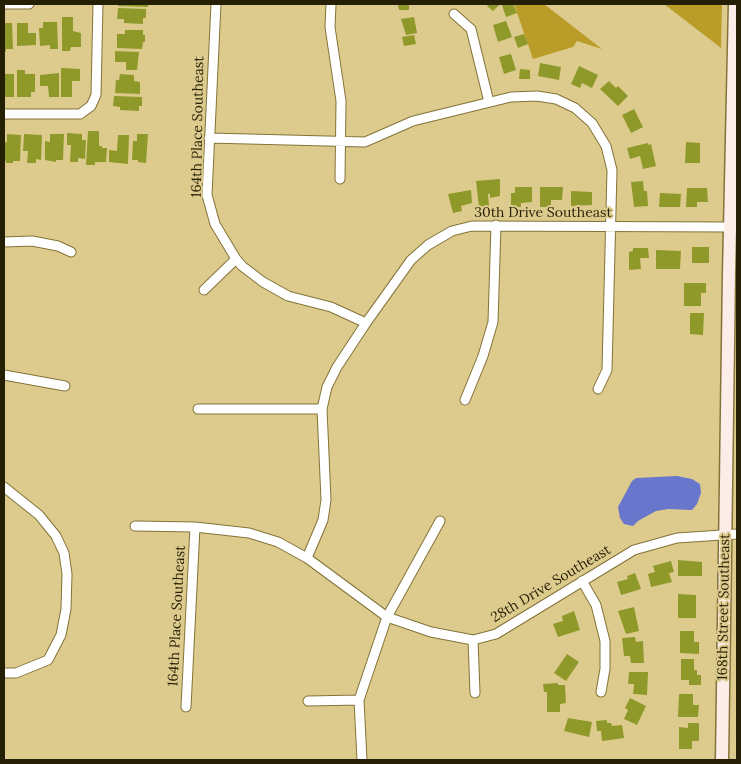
<!DOCTYPE html>
<style>
body{margin:0}
#map{position:relative;width:741px;height:764px;overflow:hidden;background:#ddcb8e;font-family:Lora,serif}
canvas{display:block}
.frame{position:absolute;inset:0;border:5px solid #251f06;pointer-events:none}
</style>
<div id="map">
<canvas width="741" height="764"></canvas>
<div class="frame"></div>
</div>
<script>
const context = document.querySelector('canvas').getContext('2d');
context.lineJoin = 'round';
function fillPath(path, color) { context.fillStyle = color; context.fill(path, 'evenodd'); }
const poly = rows => new Path2D(rows.map(r => 'M' + r).join(''));
function stroke(path, color, width, dash) { context.strokeStyle = color; context.lineWidth = width; context.lineCap = dash ? 'butt' : 'round'; context.setLineDash(dash || []); context.stroke(path); }
function drawText(font, color, halo, rows, align = 'center') {
  context.font = font + ' Lora,serif'; context.lineWidth = 4; context.setLineDash([]); context.textBaseline = 'middle'; context.strokeStyle = halo; context.fillStyle = color; for (const [text, x, y, turn = 0] of rows) {
    context.save(); context.translate(x, y); context.rotate((+turn || 0) * Math.PI / 180); context.textAlign = isNaN(turn) ? turn : align; if (halo) context.strokeText(text, 0, 0); context.fillText(text, 0, 0); context.restore();
  }
}
const forest = poly([
 [514,4,544,4,602,49,577,41,573,47,533,59],
 [664,4,722,4,721,48]
]);
const water = poly([
 [677,476,692,479,700,484,701,493,697,504,692,510,668,509,656,511,638,521,633,526,624,524,620,518,618,507,632,481,636,478]
]);
const building = poly([
 [118,4,148,4,148,7,118,6],
 [398,4,409,4,409,10,399,10],
 [489,4,500,4,493,11,487,6],
 [507,4,513,4,517,13,506,17,502,5],
 [118,8,146,9,146,18,143,18,143,24,124,23,124,19,117,19],
 [62,17,73,17,73,31,81,33,81,47,71,47,70,51,62,51],
 [414,17,417,33,406,35,401,19],
 [506,21,512,37,498,42,493,25],
 [43,22,57,22,58,49,50,49,50,45,40,46,39,28,43,28],
 [4,23,12,23,13,49,6,49,6,51,4,52],
 [17,23,28,23,28,33,36,33,36,45,17,46],
 [125,30,143,30,143,35,145,35,145,42,143,42,142,49,117,48,117,34,125,34],
 [524,34,528,44,518,48,514,37],
 [414,35,416,44,404,46,402,37],
 [115,51,139,52,137,70,126,70,126,62,115,62],
 [511,54,516,70,504,74,499,57],
 [540,63,561,67,559,80,538,76],
 [579,66,598,75,592,88,582,83,580,88,571,84],
 [61,68,80,69,80,81,72,81,72,97,61,97],
 [520,69,530,70,530,79,519,79],
 [17,70,25,70,25,74,35,74,35,92,31,92,31,97,17,97],
 [59,73,59,97,49,97,48,86,40,86,40,75],
 [4,74,14,74,14,97,4,97],
 [120,74,134,75,134,81,140,82,140,94,115,93,116,80,119,80],
 [609,81,616,88,618,86,628,96,618,106,600,89],
 [114,96,142,97,142,106,139,106,139,111,120,110,120,107,113,106],
 [634,109,643,127,631,133,622,115],
 [88,131,99,131,99,146,102,146,102,148,107,148,106,162,95,162,95,165,86,165],
 [67,133,82,134,82,140,86,140,85,159,78,158,78,162,70,162,71,145,67,145],
 [7,134,21,135,20,161,13,161,13,163,6,163,6,161,4,160,4,142,7,142],
 [24,134,42,135,41,160,36,159,36,163,27,163,28,151,23,151],
 [50,134,64,134,63,160,56,160,56,162,45,160,45,141,50,142],
 [137,134,148,134,146,163,138,162,138,160,132,160,133,141,137,141],
 [118,135,129,135,128,164,109,162,109,150,117,151],
 [686,142,700,143,700,163,685,163],
 [648,143,648,145,651,144,656,166,643,169,640,156,630,159,627,148],
 [500,179,500,196,490,198,490,194,488,194,489,206,479,207,476,181],
 [643,181,644,191,647,191,648,206,634,207,631,182],
 [515,187,532,187,532,202,521,203,521,207,511,207,511,193,515,193],
 [540,187,563,187,562,200,551,200,551,207,540,207],
 [687,188,707,188,708,202,697,202,697,207,686,207],
 [471,190,472,203,461,206,462,211,453,213,448,194],
 [571,191,592,192,592,205,571,206],
 [660,193,681,194,680,207,659,207],
 [692,247,709,247,709,263,692,263],
 [633,248,648,248,649,258,640,258,641,269,629,270,629,252,633,251],
 [656,250,681,251,680,269,656,269],
 [684,283,706,283,706,293,701,293,701,306,684,306],
 [690,313,704,313,703,335,690,334],
 [678,560,702,562,702,576,678,576],
 [671,561,674,572,669,573,672,582,651,587,648,574,655,572,653,566],
 [635,573,641,589,621,595,617,582,628,579,627,576],
 [678,594,696,595,696,618,678,618],
 [634,607,639,631,626,634,618,611],
 [574,611,580,630,558,637,553,624,563,621,562,616],
 [680,631,694,631,694,642,699,642,699,654,680,653],
 [635,637,636,642,643,641,644,663,631,663,630,656,624,656,622,638],
 [567,654,579,662,566,681,554,673],
 [681,659,694,659,694,670,697,670,697,675,701,675,701,685,689,685,689,680,681,680],
 [629,672,648,672,647,695,633,694,634,684,628,684],
 [558,683,558,685,565,685,566,703,560,704,560,712,547,712,547,692,544,692,543,684],
 [679,694,693,694,693,705,699,705,698,717,678,717],
 [630,698,646,706,637,725,624,719,628,710,625,708],
 [568,718,592,722,589,737,564,731],
 [607,720,607,723,611,723,612,726,622,725,624,738,602,741,601,731,597,731,596,721],
 [688,723,699,723,699,741,692,741,692,749,679,749,679,727,688,728]
]);
const street = poly([
 [4,4,29,4],
 [331,4,330,27,341,101,340,179],
 [454,14,471,29,489,102],
 [4,114,80,114,91,106,96,95,98,4],
 [209,138,365,142,413,121,511,97,537,96,556,99,575,108,592,123,606,146,612,170,607,370,598,389],
 [4,242,32,241,58,246,71,252],
 [236,259,242,266,263,282,288,296,331,307,366,323],
 [204,290,236,259,215,224,207,195,216,4],
 [4,375,65,386],
 [465,400,483,356,493,322,496,225],
 [198,409,322,409],
 [4,487,39,515,56,536,64,553,67,574,66,609,61,635,48,660,16,673,4,673],
 [135,526,195,527,249,533,278,542,307,558,387,617,431,632,473,640,496,634,634,550,677,538,737,534],
 [307,558,323,520,326,500,322,409,327,387,337,367,366,323,411,260,428,245,452,231,472,226,730,227],
 [582,581,596,605,605,641,605,669,601,692],
 [473,640,475,693],
 [308,701,359,700],
 [186,707,195,527],
 [362,760,359,700,387,617,440,521]
]);
const secondary = poly([
 [722,760,729,274,735,4]
]);
const streetNames = [
 ["164th Place Southeast",198,127,-89],
 ["30th Drive Southeast",543,213],
 ["28th Drive Southeast",551,584,-31],
 ["168th Street Southeast",724,607,-89],
 ["164th Place Southeast",177,616,-87]
];
fillPath(forest, '#ba9d29');
fillPath(water, '#6876cc');
fillPath(building, '#8f9929');
stroke(street, '#837338', 11);
stroke(secondary, '#837338', 15);
stroke(street, '#fff', 9);
stroke(secondary, '#fcede9', 12);
drawText('14px', '#251f06', '#ddcb8e', streetNames);
</script>
